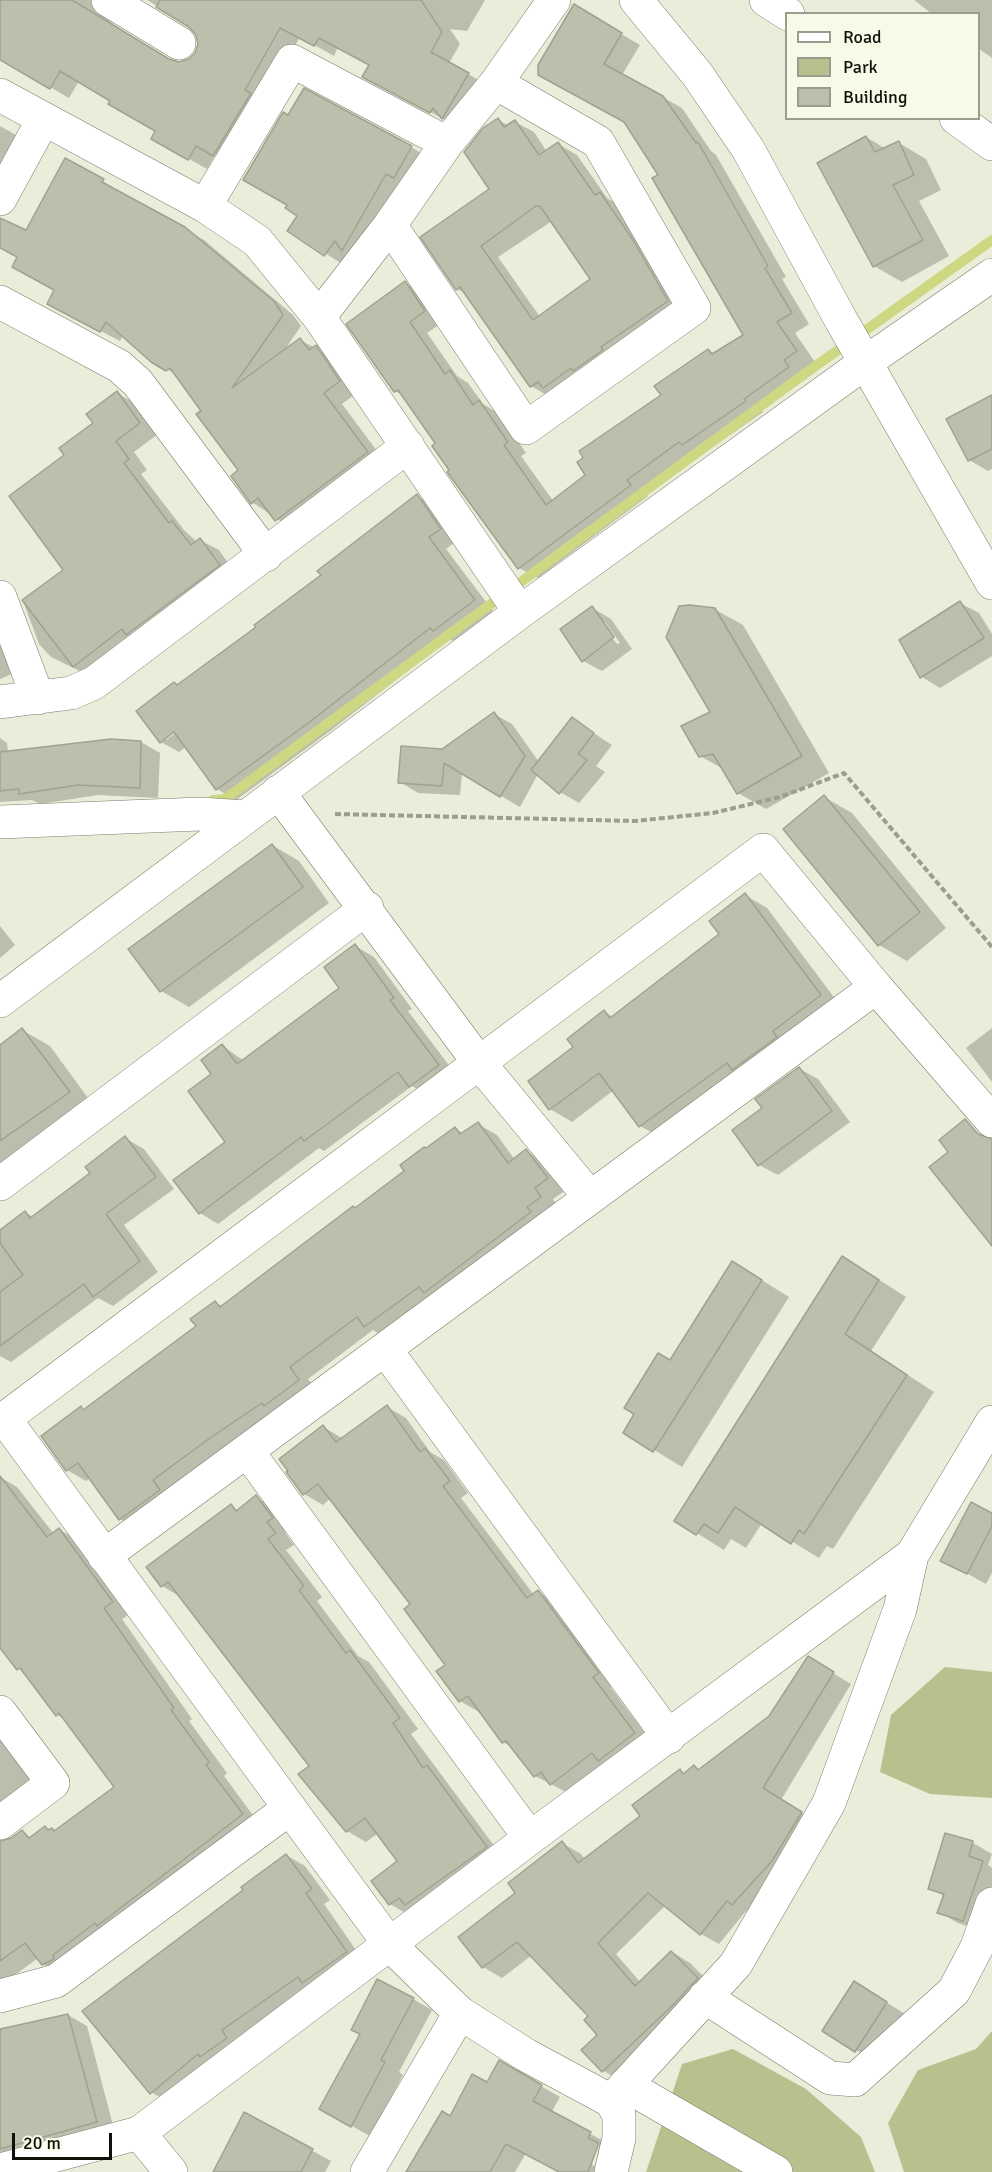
<!DOCTYPE html>
<style>
body{margin:0}
#map{position:relative;width:992px;height:2172px;overflow:hidden;background:#eaedd9;font-family:Signika,sans-serif}
canvas{display:block}
.legend{position:absolute;left:785px;top:12px;width:195px;height:108px;box-sizing:border-box;background:#f7fae6;border:2px solid #9b9c8e;margin:0;padding:8px 10px;list-style:none;font-size:18px;color:#10100a}
.legend li{display:flex;align-items:center;gap:12px;height:30px}
.legend b{width:30px;border:2px solid #9b9c8e}
.scale{position:absolute;left:12px;top:2133px;width:100px;height:27px;box-sizing:border-box;border:3px solid #10100a;border-top:0;padding-left:8px;font-size:18px;line-height:21px;white-space:nowrap;color:#10100a;-webkit-text-stroke:4px #f7fae6;paint-order:stroke}
</style>
<div id="map">
<canvas width="992" height="2172"></canvas>
<ul class="legend">
<li><b style="height:8px;background:#fff"></b>Road</li>
<li><b style="height:16px;background:#babf8e"></b>Park</li>
<li><b style="height:16px;background:#bdbfad"></b>Building</li>
</ul>
<div class="scale">20 m</div>
</div>
<script>
const context = document.querySelector('canvas').getContext('2d');
context.lineJoin = 'round';
function fillPath(path, color) { context.fillStyle = color; context.fill(path, 'evenodd'); }
const poly = rows => new Path2D(rows.map(r => 'M' + r).join(''));
function stroke(path, color, width, dash) { context.strokeStyle = color; context.lineWidth = width; context.lineCap = dash ? 'butt' : 'round'; context.setLineDash(dash || []); context.stroke(path); }
const green = poly([
 [945,1667,992,1672,992,1798,930,1794,880,1772,891,1715],
 [992,2031,992,2172,904,2172,888,2123,918,2070,976,2049],
 [733,2049,806,2089,861,2137,875,2172,646,2172,682,2064]
]);
const shadow = poly([
 [0,0,112,0,108,10,110,21,117,28,171,61,179,63,189,60,196,54,199,44,197,34,190,26,147,0,485,0,467,31,450,29,460,44,449,63,487,85,449,122,383,87,371,65,338,47,334,56,300,37,263,102,232,165,215,155,207,169,153,139,157,131,79,81,69,98,0,58],
 [914,0,992,0,992,58,978,48,978,14,932,14],
 [574,6,640,45,622,75,682,108,711,151,716,155,786,277,782,279,809,324,795,333,815,362,802,371,807,378,761,410,763,412,701,455,698,453,644,491,648,496,538,578,519,568,451,470,437,444,404,396,395,391,405,283,423,293,443,322,427,333,457,376,468,383,483,404,498,413,526,453,521,456,554,502,587,475,708,350,715,354,745,335],
 [498,120,509,126,515,122,534,132,547,152,558,144,577,155,607,198,619,205,686,312,550,397,531,386,467,294,457,289,492,189],
 [552,221,592,280,540,317,498,257],
 [0,126,32,144,0,200],
 [866,137,886,149,899,143,926,159,941,190,919,201,949,256,902,282,874,266,819,163],
 [411,147,428,157,342,264,289,230],
 [65,160,204,240,293,315,301,326,284,351,300,340,334,358,358,392,342,404,386,463,295,531,252,502,240,471,203,411,177,375,152,361,123,336,120,341,68,314,56,290,19,257,0,246,0,218,27,232],
 [117,393,136,404,158,434,134,452,147,470,141,474,184,530,197,542,200,540,219,550,237,576,92,677,51,657,39,644,23,601,65,570,66,455,95,424],
 [992,397,992,469,988,471,969,460],
 [417,496,436,507,458,540,446,549,493,611,453,641,449,639,326,734,236,800,217,789,186,747,179,752,161,742,178,686,323,576],
 [179,726,181,729,166,740,166,736],
 [960,603,979,613,992,634,992,656,940,688,922,677,901,640],
 [592,608,611,619,632,649,602,671,583,661],
 [601,622,605,622,620,643,617,644],
 [714,609,743,625,829,773,766,809,738,793,725,770,700,756,712,712],
 [0,629,21,670,0,679],
 [494,714,512,724,539,762,572,719,612,745,596,766,605,772,579,803,560,792,538,774,520,807,462,773,460,795,418,793,400,782],
 [0,738,7,743,8,752,112,741,141,742,160,753,158,798,98,795,40,804,32,800,0,802],
 [824,797,852,813,946,928,907,961,879,945,785,829],
 [272,845,299,861,329,903,189,1007,161,991],
 [745,895,767,908,842,1008,662,1138,640,1126,614,1090,572,1122,550,1109,575,1048,604,1012,613,1017,721,935],
 [0,926,15,945,0,958],
 [355,946,374,957,412,1009,408,1011,457,1076,429,1096,412,1086,324,1151,319,1148,218,1224,200,1213,228,1142,213,1075,223,1046,244,1061,341,988],
 [992,1028,992,1082,966,1048],
 [22,1030,50,1046,96,1109,12,1169,0,1162,0,1046],
 [800,1069,818,1079,850,1122,778,1175,759,1165],
 [478,1124,497,1135,515,1160,526,1151,545,1162,566,1190,553,1199,559,1208,384,1337,373,1330,308,1379,317,1391,139,1530,120,1519,90,1478,86,1481,67,1470,43,1437,81,1408,85,1411,198,1326,215,1302,223,1307,356,1209,406,1171,455,1128,464,1134],
 [125,1138,144,1149,174,1189,124,1225,158,1272,113,1306,98,1298,11,1362,0,1356,0,1233,26,1213,33,1217,92,1173],
 [870,1274,906,1297,871,1351,934,1392,833,1549,827,1546,819,1558,762,1523,746,1548,731,1539,724,1550,676,1520],
 [760,1279,789,1297,682,1467,625,1432,671,1361],
 [387,1407,406,1418,430,1452,444,1460,468,1493,461,1498,534,1595,538,1592,557,1603,617,1684,611,1688,653,1744,570,1794,535,1776,513,1748,503,1742,481,1711,479,1712,460,1701,447,1665,412,1605,331,1498,323,1505,304,1494,323,1427,342,1438],
 [0,1477,17,1487,54,1534,60,1530,78,1540,131,1613,122,1619,192,1719,189,1721,227,1773,224,1776,261,1826,62,1975,43,1964,38,1958,0,1986,0,1869,52,1830,55,1832,116,1788,66,1720,57,1715,0,1644],
 [256,1497,275,1508,291,1529,285,1533,294,1545,286,1550,322,1597,317,1601,358,1656,369,1662,418,1729,411,1734,504,1859,409,1915,390,1904,399,1861,377,1834,366,1842,347,1831,311,1766,181,1597,162,1586,231,1506,239,1511],
 [992,1514,992,1573,986,1584,959,1569],
 [808,1658,851,1684,781,1800,820,1824,751,1914,746,1911,719,1944,701,1934,666,1905,616,1954,641,1983,672,1952,690,1963,716,1989,621,2081,602,2070,599,2035,591,2016,532,1955,502,1978,483,1967,517,1893,562,1843,581,1854,585,1860,642,1816,680,1771,686,1774,694,1767,700,1770,770,1717],
 [0,1740,11,1747,35,1779,0,1823],
 [946,1835,973,1843,992,1854,988,1865,992,1868,992,1901,982,1931,958,1923,939,1912,944,1896,930,1888],
 [286,1855,305,1866,330,1900,324,1904,365,1963,170,2103,151,2092,245,1890],
 [873,1994,905,2014,875,2061,824,2031],
 [413,1999,432,2010,399,2072,403,2075,370,2136,321,2109],
 [68,2015,87,2026,115,2133,0,2160,0,2030],
 [499,2062,560,2097,551,2113,609,2144,612,2172,561,2172,526,2153,515,2172,412,2172,450,2118,487,2084],
 [597,2142,600,2142,595,2166,592,2165],
 [245,2114,331,2161,325,2172,218,2172]
]);
const stream = poly([
 [213,800,225,799,803,375,992,240]
]);
const building = poly([
 [0,0,72,0,169,59,179,62,189,59,195,53,198,44,196,35,189,27,156,7,160,0,421,0,442,32,431,52,469,73,442,119,433,108,430,113,362,77,369,65,319,38,314,46,280,28,245,90,251,93,213,156,196,146,188,160,151,139,155,131,108,104,110,101,60,71,50,89,0,60,0,0],
 [574,4,622,33,604,64,663,96,696,143,698,142,768,266,765,268,792,313,777,322,797,351,784,360,789,367,744,399,746,401,682,445,679,442,627,480,631,485,518,569,447,472,449,470,432,446,435,443,398,390,394,392,346,324,405,281,425,311,410,322,445,374,450,370,473,405,479,400,508,442,504,445,546,505,585,475,577,462,583,458,579,451,661,395,654,386,708,349,712,354,743,335,652,178,658,175,624,122,538,75,538,65,574,4],
 [304,88,412,146,394,178,386,174,342,251,335,241,324,256,287,231,297,216,285,208,287,205,243,180,283,112,288,115,304,88],
 [498,118,504,127,515,120,539,155,558,142,595,195,600,192,633,240,668,301,601,347,603,350,573,371,571,368,543,388,538,382,530,387,460,287,456,290,420,237,489,189,464,152,483,128,498,118],
 [536,206,540,206,590,279,533,320,481,246,536,206],
 [866,136,875,152,899,141,914,175,893,185,923,240,873,267,817,163,866,136],
 [65,158,104,179,102,182,185,227,275,302,283,315,232,388,300,338,309,350,316,345,340,381,324,393,368,452,275,521,258,498,251,504,231,476,238,470,196,414,201,411,170,368,166,371,151,362,106,322,100,332,47,304,54,290,12,267,17,257,0,248,0,218,26,230,65,158],
 [117,391,140,423,116,441,129,459,124,463,169,523,172,521,191,545,200,538,220,565,126,635,122,629,73,667,22,600,63,570,9,496,64,455,59,448,93,423,86,414,117,391],
 [992,395,992,449,968,461,946,419,992,395],
 [417,494,441,529,429,537,475,600,433,631,430,628,307,724,216,790,174,732,160,743,136,711,174,682,177,685,256,627,254,625,321,575,317,571,417,494],
 [960,601,984,638,920,678,899,640,960,601],
 [690,605,715,608,802,756,737,794,713,754,699,757,681,726,710,712,666,637,679,606,690,605],
 [592,606,614,637,582,662,560,629,592,606],
 [494,712,525,756,500,797,444,763,442,786,398,783,401,746,442,749,494,712],
 [572,717,594,733,578,754,587,760,559,794,531,770,572,717],
 [111,739,141,741,140,788,78,785,19,794,19,789,0,791,0,752,111,739],
 [824,795,920,912,878,946,783,829,824,795],
 [272,844,303,887,160,992,128,949,272,844],
 [745,893,821,995,773,1031,777,1037,732,1070,727,1063,639,1127,599,1073,549,1110,528,1081,573,1047,567,1039,604,1010,610,1018,719,934,709,921,745,893],
 [355,944,394,998,390,1000,439,1065,409,1087,398,1072,304,1141,301,1137,199,1214,173,1180,225,1142,188,1091,211,1074,201,1060,222,1044,237,1064,339,988,324,967,355,944],
 [22,1028,70,1092,0,1141,0,1045,22,1028],
 [799,1067,832,1111,758,1166,732,1130,762,1108,755,1099,799,1067],
 [965,1119,978,1134,992,1139,992,1246,929,1167,948,1152,939,1140,965,1119],
 [478,1122,508,1163,526,1149,548,1178,535,1188,541,1197,527,1207,531,1212,424,1293,419,1287,364,1327,357,1317,290,1367,299,1380,264,1406,262,1403,210,1438,153,1480,160,1490,119,1520,78,1463,66,1471,41,1436,81,1406,83,1410,196,1326,190,1319,215,1301,220,1307,353,1206,355,1208,404,1171,400,1165,424,1147,426,1148,455,1127,460,1134,478,1122],
 [125,1136,156,1177,106,1214,140,1261,93,1297,84,1284,0,1346,0,1292,23,1275,0,1243,0,1230,25,1211,30,1218,90,1173,85,1167,125,1136],
 [842,1256,879,1280,845,1334,907,1375,804,1534,799,1530,791,1544,735,1507,718,1533,704,1524,696,1535,674,1521,842,1256],
 [732,1261,762,1280,653,1452,623,1433,634,1414,624,1408,658,1353,670,1360,732,1261],
 [387,1405,420,1452,425,1448,450,1481,443,1486,527,1598,538,1590,546,1601,599,1673,593,1677,635,1733,598,1761,592,1753,550,1785,541,1772,534,1777,506,1741,502,1743,468,1696,459,1702,436,1671,445,1665,404,1609,410,1604,318,1484,303,1495,286,1472,288,1471,279,1459,323,1425,336,1442,387,1405],
 [0,1476,47,1537,59,1528,75,1550,113,1602,104,1608,174,1708,171,1710,209,1762,206,1765,243,1814,97,1926,95,1923,53,1955,54,1959,42,1965,25,1943,0,1961,0,1841,11,1838,22,1830,29,1838,45,1826,48,1830,52,1828,54,1831,114,1787,59,1713,56,1716,20,1668,17,1670,0,1648,0,1476],
 [256,1495,273,1518,267,1522,276,1533,268,1539,304,1586,299,1590,346,1653,350,1650,400,1718,393,1723,423,1768,427,1765,487,1847,405,1905,399,1898,389,1905,371,1881,397,1861,365,1818,346,1832,298,1774,309,1766,168,1582,161,1587,146,1567,231,1504,236,1511,256,1495],
 [971,1502,992,1513,992,1526,967,1574,940,1561,971,1502],
 [808,1656,834,1672,763,1788,802,1812,772,1861,732,1905,727,1901,700,1935,648,1893,598,1943,635,1986,671,1951,698,1978,672,2006,602,2072,581,2050,597,2035,584,2020,588,2016,517,1942,482,1968,458,1937,515,1893,508,1883,562,1841,578,1863,640,1816,632,1805,680,1769,683,1774,694,1765,698,1770,769,1716,808,1656],
 [945,1833,973,1841,969,1856,983,1861,963,1921,937,1913,944,1894,928,1889,945,1833],
 [286,1854,312,1889,306,1893,347,1952,302,1983,298,1977,222,2030,227,2038,200,2057,198,2054,150,2094,82,2011,243,1890,241,1887,286,1854],
 [377,1979,414,1998,381,2060,385,2062,351,2127,319,2109,360,2034,351,2030,377,1979],
 [854,1981,887,2002,855,2052,822,2031,854,1981],
 [68,2014,97,2122,0,2149,0,2029,68,2014],
 [499,2060,542,2085,533,2101,591,2132,588,2138,599,2143,588,2172,559,2172,506,2144,490,2172,406,2172,442,2111,450,2116,472,2074,487,2082,499,2060],
 [244,2112,313,2149,301,2172,213,2172,244,2112]
]);
const path = poly([
 [335,814,635,821,713,813,780,797,844,773,992,947]
]);
const minor = poly([
 [108,0,179,43],
 [636,0,697,74,748,149,841,320,992,583],
 [766,0,788,14],
 [0,95,205,206,257,241,319,317,520,612],
 [956,118,992,144],
 [0,199,43,120],
 [205,206,292,61,447,143],
 [390,225,526,428,694,308,598,142,496,83],
 [0,302,119,366,138,383,266,555],
 [319,317,390,225,447,143,496,83,554,0],
 [0,597,38,698],
 [0,702,71,693,94,683,408,446],
 [278,792,480,1064,590,1197],
 [0,822,200,814,245,817],
 [876,987,992,1121],
 [0,1001,520,612,866,362,992,275],
 [0,1184,367,908],
 [385,1349,669,1737],
 [4,1418,390,1945,460,2013,526,2055,611,2101],
 [0,1422,763,850,876,987,104,1556],
 [248,1452,530,1838],
 [0,1712,53,1783,0,1823],
 [0,1996,56,1981,290,1808],
 [705,1997,830,2078,855,2080,954,1991,977,1947,992,1904],
 [625,2085,776,2172],
 [139,2133,171,2172],
 [0,2170,139,2133,530,1838,912,1555],
 [367,2172,460,2013],
 [611,2172,619,2138,619,2115,611,2101,736,1964,829,1803,900,1609,912,1555,992,1422]
]);
fillPath(green, '#babf8e');
fillPath(shadow, '#0003');
stroke(stream, '#ced781', 10);
fillPath(building, '#bdbfad');
stroke(building, '#a0a290', 1.5);
stroke(minor, '#7a7c6b', 34);
stroke(path, '#9b9d8e', 4, [6, 3]);
stroke(minor, '#fff', 33);
</script>
